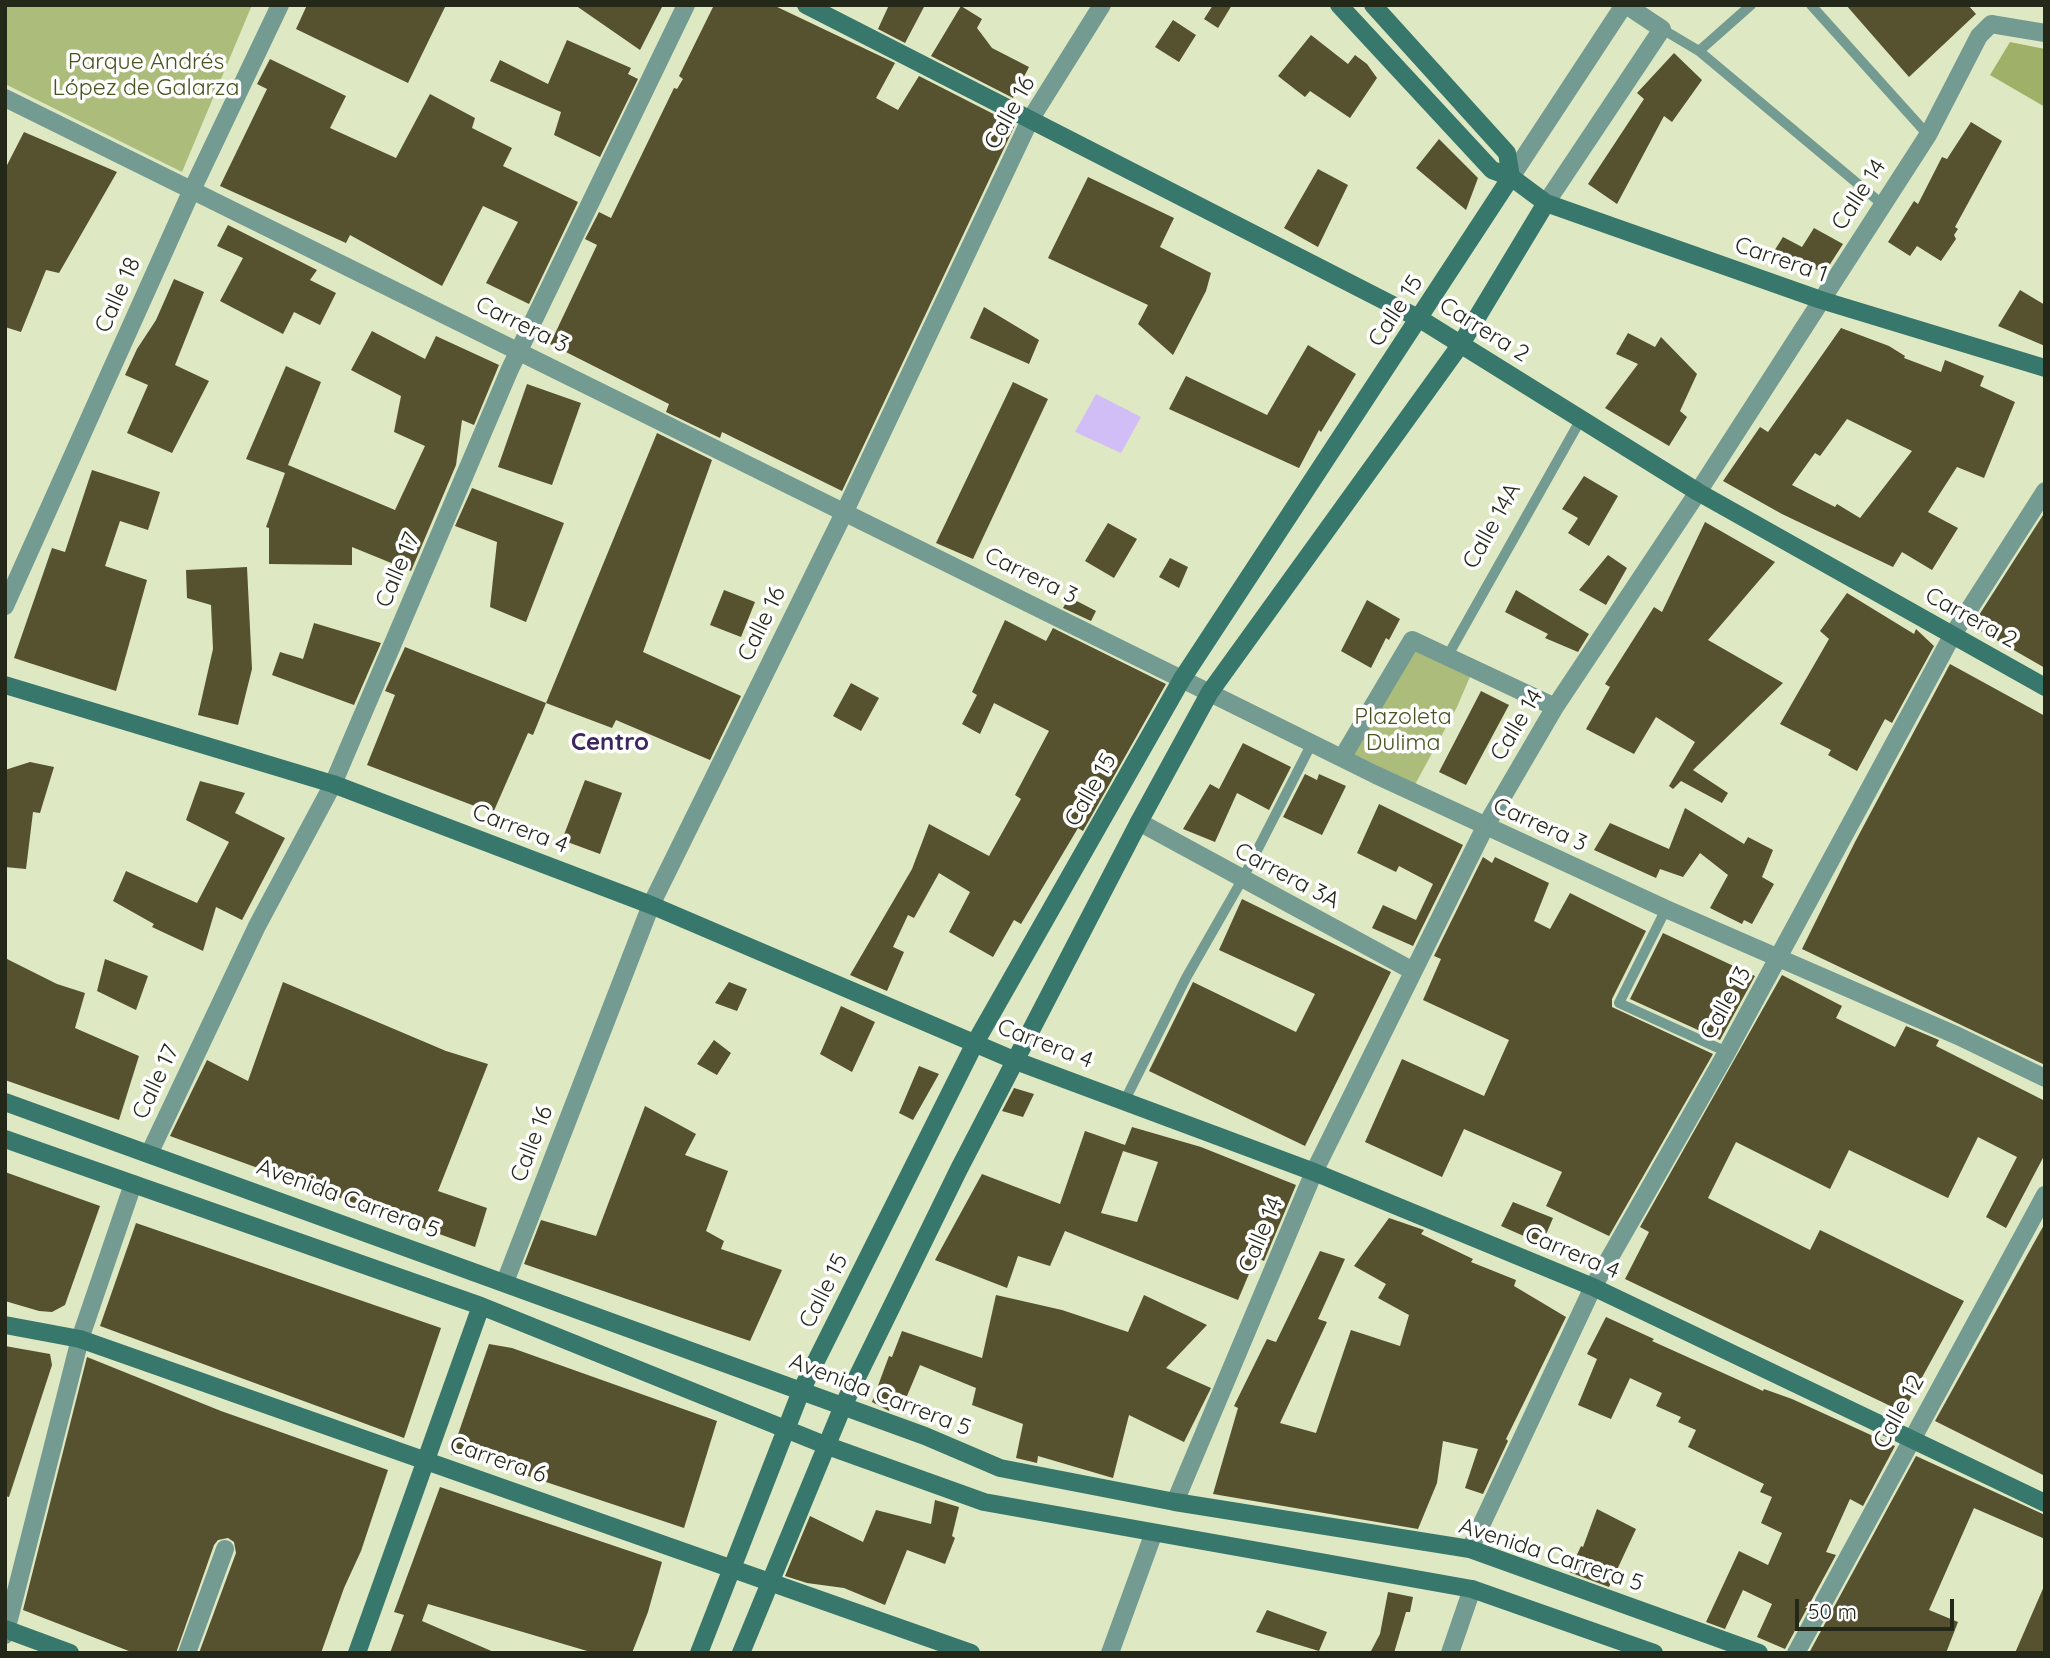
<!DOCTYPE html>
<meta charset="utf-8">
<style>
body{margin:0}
#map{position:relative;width:2050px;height:1658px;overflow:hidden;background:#dee8c2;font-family:Quicksand,sans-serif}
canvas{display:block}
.frame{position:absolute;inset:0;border:7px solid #242819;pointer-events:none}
.scale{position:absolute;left:1795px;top:1599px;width:159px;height:32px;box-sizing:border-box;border:4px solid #242819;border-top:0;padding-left:9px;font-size:21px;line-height:24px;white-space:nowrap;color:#242819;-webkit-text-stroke:5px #fff;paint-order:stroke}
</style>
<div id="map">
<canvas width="2050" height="1658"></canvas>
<div class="frame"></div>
<div class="scale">50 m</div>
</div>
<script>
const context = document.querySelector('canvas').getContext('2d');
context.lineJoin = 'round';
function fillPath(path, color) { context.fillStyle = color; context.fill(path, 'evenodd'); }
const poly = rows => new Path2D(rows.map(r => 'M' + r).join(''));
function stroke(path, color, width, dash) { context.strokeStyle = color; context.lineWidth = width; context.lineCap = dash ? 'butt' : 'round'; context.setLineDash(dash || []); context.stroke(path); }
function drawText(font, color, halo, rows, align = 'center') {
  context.font = font + ' Quicksand,sans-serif'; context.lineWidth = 7; context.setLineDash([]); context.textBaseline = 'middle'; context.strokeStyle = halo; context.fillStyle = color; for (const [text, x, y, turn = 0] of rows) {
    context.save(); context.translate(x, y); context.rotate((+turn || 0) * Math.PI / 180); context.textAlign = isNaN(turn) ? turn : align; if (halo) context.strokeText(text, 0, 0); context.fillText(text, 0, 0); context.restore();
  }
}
const green = poly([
 [5,5,252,5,182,172,5,84],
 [1412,643,1472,672,1457,707,1411,792,1346,760]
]);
const forest = poly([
 [2010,42,2045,49,2045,107,1990,75]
]);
const water = poly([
 [1096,394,1141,417,1121,453,1075,432]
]);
const building = poly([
 [307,5,446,5,408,83,296,29],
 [575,5,663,5,640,50],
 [714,5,773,5,895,63,876,98,898,110,919,76,1015,125,842,491,722,432,720,438,666,412,669,404,550,344,597,245,585,239,599,212,611,218,674,88,677,89,683,79,679,76],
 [889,5,925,5,905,43,878,29],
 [1213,5,1232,5,1218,28,1204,19],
 [1846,5,1968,5,1976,14,1909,77],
 [961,6,982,19,977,28,992,48,1029,67,1013,98,931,56],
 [1173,20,1196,35,1179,62,1155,47],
 [1311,35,1348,64,1355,55,1367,64,1377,78,1350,118,1310,91,1305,97,1278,76],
 [567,40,631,68,628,74,638,79,600,157,554,135,561,112,490,81,500,60,548,84],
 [1674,53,1702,80,1672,122,1664,116,1617,204,1588,184,1644,99,1637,93],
 [270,59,346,96,330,128,396,158,430,94,475,118,472,128,512,148,503,166,578,202,529,304,486,283,518,222,483,206,442,286,350,235,346,243,220,186,267,89,257,84],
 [1971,122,2002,141,1955,227,1958,229,1954,235,1956,239,1941,261,1917,246,1910,256,1888,242,1914,201,1918,204,1942,157,1947,159],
 [24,132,117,172,59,273,46,270,21,332,5,327,5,169],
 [1439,139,1478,178,1466,210,1416,168],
 [1318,169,1348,185,1318,247,1284,228],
 [1088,177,1174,218,1160,247,1211,273,1206,291,1173,355,1138,324,1148,305,1048,258],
 [228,225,317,270,310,280,336,293,320,325,294,312,283,334,220,301,243,258,217,246],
 [1814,228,1843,244,1825,272,1771,256,1783,237,1802,247],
 [174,279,204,292,175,365,209,381,172,453,127,433,148,385,125,375,137,349,156,320],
 [2020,290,2045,305,2045,346,1998,326],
 [984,307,1039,340,1029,364,970,338],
 [1841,328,1889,346,1905,356,1904,358,1941,372,1945,360,1984,376,1980,386,2015,402,1984,478,1957,467,1928,512,1958,528,1932,570,1902,552,1893,567,1782,514,1723,481,1760,427,1768,432],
 [1847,419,1912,451,1860,518,1837,504,1835,507,1792,485,1815,453,1820,456],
 [372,331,425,359,436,336,499,365,474,425,462,420,456,465,411,571,352,547,352,565,269,564,269,528,266,527,285,473,246,459,286,366,321,382,288,465,395,510,425,446,394,432,401,396,351,370],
 [1628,333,1655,347,1661,337,1697,374,1680,411,1687,417,1669,446,1605,408,1638,364,1616,354],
 [1308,345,1356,374,1321,432,1319,430,1299,468,1169,409,1186,376,1267,415],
 [1013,382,1048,399,973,559,936,543],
 [527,384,581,403,552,485,498,467],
 [657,433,712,460,643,652,741,696,710,760,616,720,612,728,546,703],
 [92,470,160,492,148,530,120,521,105,566,147,580,116,691,14,658,52,548,65,552],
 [1584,476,1618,496,1589,546,1568,533,1578,518,1562,509],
 [472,488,564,523,526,622,490,607,497,542,455,526],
 [2045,512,2045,668,1972,626],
 [1705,522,1775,562,1708,640,1783,683,1693,770,1728,793,1722,803,1681,781,1673,789,1669,786,1695,742,1656,717,1634,754,1586,729,1610,687,1605,684,1654,607,1662,612],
 [1108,523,1137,539,1114,578,1085,561],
 [1608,555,1627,568,1606,605,1579,590],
 [1170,558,1188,567,1179,588,1159,577],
 [247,567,252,669,238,725,198,715,213,649,211,605,187,598,186,570],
 [724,590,755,602,741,637,710,625],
 [1516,590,1589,634,1578,652,1545,638,1548,634,1505,612],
 [1847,593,1914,634,1916,629,1934,646,1892,723,1885,719,1857,771,1828,755,1831,750,1780,724,1829,639,1820,631],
 [1069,597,1096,611,1091,621,1063,608],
 [1367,600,1400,619,1389,640,1386,638,1371,668,1341,651],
 [1005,620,1046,641,1053,628,1166,684,1083,831,1078,828,1021,924,1014,920,993,957,949,932,970,892,939,873,914,918,908,915,893,947,904,952,887,991,850,975,912,869,929,824,989,856,1021,799,1015,795,1049,731,994,703,980,734,962,724,977,695,972,692],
 [314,623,381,643,354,705,272,675,280,652,303,659],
 [405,647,546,703,533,735,528,733,493,813,367,765,395,695,385,691],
 [1950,664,2045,716,2045,1065,1802,949,1855,842],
 [851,683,879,698,861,731,833,716],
 [1481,691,1509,705,1466,785,1439,772],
 [1243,743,1291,767,1269,810,1237,793,1215,842,1183,829,1210,784,1219,789],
 [30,762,54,767,40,813,33,812,26,869,5,867,5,770],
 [1305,774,1317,780,1319,774,1346,786,1322,835,1283,817],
 [585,780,622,793,600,854,562,840],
 [200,781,245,793,235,813,285,838,242,920,216,907,203,951,152,927,154,924,113,901,126,871,197,903,229,842,186,820],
 [1379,804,1463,845,1413,946,1372,928,1383,905,1416,920,1433,884,1399,866,1396,872,1357,853],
 [1685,808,1744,844,1748,837,1773,850,1762,877,1774,884,1752,924,1744,920,1742,924,1710,908,1728,875,1700,853,1683,877,1660,869,1656,878,1594,850,1610,823,1669,849],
 [1483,857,1492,863,1495,857,1549,883,1534,921,1550,929,1570,893,1646,931,1612,999,1612,1007,1713,1054,1609,1236,1546,1206,1562,1172,1464,1129,1442,1177,1365,1142,1402,1059,1484,1096,1509,1040,1423,1000,1441,959,1434,956],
 [1242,899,1391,972,1305,1146,1149,1071,1193,982,1296,1032,1315,994,1219,950],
 [1663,933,1755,976,1720,1040,1630,999],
 [5,958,57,984,85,993,75,1028,139,1056,119,1120,5,1080],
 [105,959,148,976,136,1010,97,991],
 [1782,975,1842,1006,1836,1018,1895,1047,1906,1026,1939,1040,1936,1046,2045,1101,2045,1154,2006,1228,1986,1217,2017,1157,1978,1137,1948,1198,1849,1150,1830,1189,1736,1142,1708,1198,1810,1250,1820,1230,1964,1301,1903,1412,1625,1279,1649,1232,1640,1227],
 [283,982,446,1051,488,1064,438,1191,487,1208,475,1247,170,1136,207,1060,248,1081],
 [729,982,747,989,737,1011,715,1003],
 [841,1006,875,1022,852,1072,820,1054],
 [714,1040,731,1053,717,1075,697,1064],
 [919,1066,939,1074,913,1120,899,1113],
 [1014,1088,1034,1094,1023,1117,1002,1111],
 [645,1106,696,1134,685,1155,728,1171,706,1231,724,1241,721,1249,782,1270,750,1341,524,1264,541,1220,596,1236],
 [1132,1127,1201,1147,1296,1185,1264,1261,1256,1257,1238,1300,1065,1231,1050,1266,1018,1256,1007,1288,935,1260,982,1174,1060,1204,1085,1131,1125,1145],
 [1123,1151,1158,1162,1137,1222,1101,1213],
 [5,1172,100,1206,65,1305,52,1312,39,1311,5,1301],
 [1513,1202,1553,1218,1542,1244,1501,1226],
 [1389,1218,1424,1230,1421,1234,1473,1259,1471,1262,1516,1280,1514,1286,1566,1317,1506,1439,1508,1441,1483,1494,1465,1488,1478,1449,1443,1441,1437,1483,1418,1529,1213,1494,1238,1408,1234,1406,1267,1339,1276,1342,1320,1251,1345,1259,1318,1319,1327,1322,1280,1423,1316,1433,1351,1330,1400,1346,1409,1315,1378,1298,1386,1284,1354,1266],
 [136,1223,441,1328,404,1438,100,1326],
 [2045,1223,2045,1476,1935,1421],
 [996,1295,1062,1310,1128,1332,1144,1295,1207,1325,1166,1368,1211,1388,1184,1442,1129,1415,1113,1478,1038,1456,1037,1463,1016,1458,1023,1424,972,1405,976,1388,920,1365,907,1396,893,1393,889,1411,872,1402,889,1356,892,1357,902,1331,982,1358],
 [1606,1317,1654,1339,1652,1341,1763,1391,1764,1389,1792,1399,1895,1446,1863,1506,1850,1499,1826,1552,1836,1555,1785,1649,1757,1637,1772,1604,1743,1590,1725,1629,1706,1622,1739,1551,1768,1565,1782,1533,1761,1523,1772,1497,1760,1492,1764,1484,1688,1447,1696,1430,1678,1422,1681,1417,1656,1406,1662,1393,1630,1378,1611,1419,1578,1405,1597,1359,1587,1354],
 [489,1344,512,1348,717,1421,684,1528,471,1457,451,1455],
 [5,1346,50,1354,52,1365,9,1497,5,1496],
 [87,1357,221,1411,388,1470,361,1551,344,1588,321,1653,199,1653,236,1553,234,1542,228,1538,218,1540,214,1545,176,1653,134,1653,23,1610],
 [1916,1456,2045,1515,2045,1539,1974,1508,1929,1610,1958,1622,1946,1653,1809,1653],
 [440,1487,662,1562,648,1612,632,1653,594,1653,428,1604,422,1621,496,1653,390,1653,404,1615,394,1612],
 [935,1500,959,1507,952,1536,955,1538,945,1564,907,1550,885,1605,844,1588,807,1583,785,1576,810,1516,863,1542,876,1510,931,1524],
 [1597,1509,1636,1529,1609,1587,1569,1572,1581,1546,1583,1547],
 [2045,1584,2045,1653,2015,1653],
 [1388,1592,1413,1597,1410,1612,1406,1612,1394,1653,1370,1653,1380,1634],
 [1267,1610,1327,1632,1319,1651,1256,1632]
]);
const lane = poly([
 [1811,5,1928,135],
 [1662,29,1699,51,1882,204],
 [1699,51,1751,5],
 [1447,657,1581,419],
 [1666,909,1619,1003,1727,1052],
 [1125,1100,1186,978,1242,880,1312,743]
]);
const street = poly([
 [5,98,1376,775,1666,909,1958,1036,2045,1078],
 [1511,177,1624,5],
 [1546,203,1662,29,1626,5],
 [5,606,191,192,280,5],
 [1342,758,1412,640,1555,707],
 [1139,822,1413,971],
 [150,1152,257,926,333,784,510,369,686,5],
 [505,1282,651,905,845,511,1030,120,1102,5],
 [1175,1502,1314,1172,1485,827,1555,707,1698,492,1928,135,1979,36,1991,24,2045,33],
 [1470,1549,1593,1287,1727,1052,1952,636,2045,491],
 [5,1635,80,1339,133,1184],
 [187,1653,225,1549],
 [1110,1653,1153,1535],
 [1450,1653,1472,1589],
 [1796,1653,2045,1195]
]);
const secondary = poly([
 [806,5,1420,319,1698,492,2045,687],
 [1339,5,1492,170,1511,177,1546,203,1821,300,2045,368],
 [1373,5,1507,153,1511,177],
 [5,685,333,784,651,905,1016,1061,1314,1172,1593,1287,2045,1503],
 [5,1102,925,1436,1000,1468,1175,1502,1470,1549,1759,1653],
 [5,1139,481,1306,825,1445,984,1502,1472,1589,1654,1653],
 [5,1325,80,1339,971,1653],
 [5,1629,70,1653],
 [357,1653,481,1306],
 [699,1653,801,1391,975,1043,1182,679,1511,177],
 [741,1653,843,1406,959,1169,1139,822,1210,692,1461,344,1546,203]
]);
const parkNames = [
 ["Parque Andrés",146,62],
 ["López de Galarza",146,88],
 ["Plazoleta",1403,717],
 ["Dulima",1403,743]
];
const streetNames = [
 ["Calle 16",1010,113,-61],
 ["Calle 14",1859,195,-57],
 ["Carrera 1",1781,260,19],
 ["Calle 18",118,295,-66],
 ["Calle 15",1396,311,-57],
 ["Carrera 3",522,325,26],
 ["Carrera 2",1484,330,32],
 ["Calle 14A",1492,526,-61],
 ["Calle 17",398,570,-67],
 ["Carrera 3",1031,576,26],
 ["Carrera 2",1971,618,29],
 ["Calle 16",762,624,-64],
 ["Calle 14",1517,725,-59],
 ["Calle 15",1091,790,-60],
 ["Carrera 3",1540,825,24],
 ["Carrera 4",520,829,21],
 ["Carrera 3A",1287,876,28],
 ["Calle 13",1726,1003,-61],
 ["Carrera 4",1045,1044,21],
 ["Calle 17",156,1082,-65],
 ["Calle 16",532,1144,-69],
 ["Avenida Carrera 5",348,1199,20],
 ["Calle 14",1261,1235,-67],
 ["Carrera 4",1572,1253,23],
 ["Calle 15",824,1291,-63],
 ["Avenida Carrera 5",880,1395,21],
 ["Calle 12",1899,1412,-61],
 ["Carrera 6",498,1460,19],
 ["Avenida Carrera 5",1551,1555,18]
];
const neighbourhoodNames = [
 ["Centro",610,743]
];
fillPath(green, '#acbd7b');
fillPath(forest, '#9fb168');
fillPath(water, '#d1bef6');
fillPath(building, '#56512f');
stroke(lane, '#739b92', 10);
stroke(street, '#739b92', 18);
stroke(secondary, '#38776c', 18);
drawText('23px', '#48531e', '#fff', parkNames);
drawText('23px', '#242819', '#fff', streetNames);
drawText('bold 24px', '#3d255f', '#fff', neighbourhoodNames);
</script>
